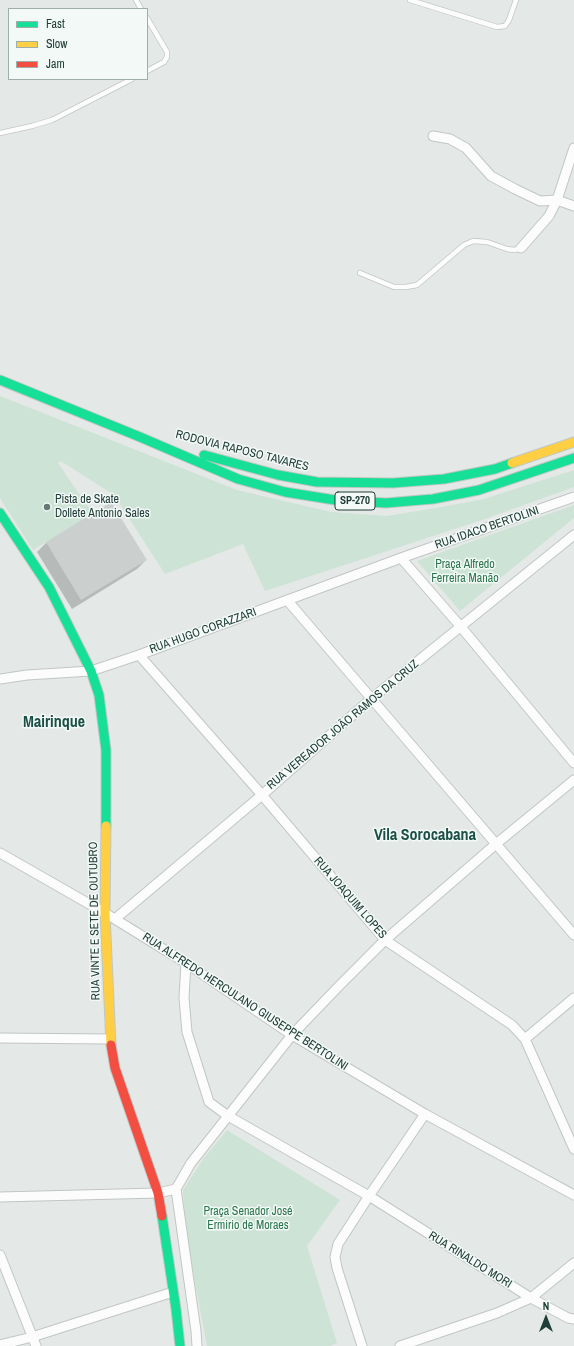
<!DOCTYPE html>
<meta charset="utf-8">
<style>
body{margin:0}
#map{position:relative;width:574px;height:1346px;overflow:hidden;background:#e4e9e7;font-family:"Archivo Narrow",sans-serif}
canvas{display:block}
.legend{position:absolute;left:8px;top:8px;width:140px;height:72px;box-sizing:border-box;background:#f2f9f6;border:1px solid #9eaeaa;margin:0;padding:5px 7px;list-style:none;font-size:12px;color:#213d38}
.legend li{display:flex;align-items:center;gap:8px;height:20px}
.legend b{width:20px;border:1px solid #9eaeaa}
.north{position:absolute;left:526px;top:1298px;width:40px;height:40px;-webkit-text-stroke:3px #f2f9f6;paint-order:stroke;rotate:0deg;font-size:11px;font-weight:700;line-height:16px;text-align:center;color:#213d38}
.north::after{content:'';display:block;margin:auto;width:14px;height:18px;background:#213d38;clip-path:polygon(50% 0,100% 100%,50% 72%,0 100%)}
</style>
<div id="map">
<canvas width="574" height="1346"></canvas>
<ul class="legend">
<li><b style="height:5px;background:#16e098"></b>Fast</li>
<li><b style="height:5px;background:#ffcf43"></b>Slow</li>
<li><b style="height:5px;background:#f24e42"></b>Jam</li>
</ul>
<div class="north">N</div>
</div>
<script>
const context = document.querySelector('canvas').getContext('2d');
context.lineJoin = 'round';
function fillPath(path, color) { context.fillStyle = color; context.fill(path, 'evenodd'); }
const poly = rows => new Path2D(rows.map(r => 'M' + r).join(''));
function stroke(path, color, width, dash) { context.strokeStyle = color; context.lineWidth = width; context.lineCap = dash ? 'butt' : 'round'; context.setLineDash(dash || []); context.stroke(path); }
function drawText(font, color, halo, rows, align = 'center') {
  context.font = font + ' "Archivo Narrow",sans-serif'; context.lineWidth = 3; context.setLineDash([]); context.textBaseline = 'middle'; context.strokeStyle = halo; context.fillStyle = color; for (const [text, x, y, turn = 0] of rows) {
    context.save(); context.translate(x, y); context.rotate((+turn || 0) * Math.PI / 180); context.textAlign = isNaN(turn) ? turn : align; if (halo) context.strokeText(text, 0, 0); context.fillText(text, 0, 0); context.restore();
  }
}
const green = poly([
 [0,396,237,490,331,512,387,516,436,508,484,499,574,470,574,487,485,519,265,591,243,544,165,574,114,495,61,461,58,463,93,514,33,550,0,498],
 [574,505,574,518,460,611,417,561],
 [227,1130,340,1200,307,1246,337,1343,330,1346,207,1346,185,1230,183,1190,204,1158]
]);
const shadow = poly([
 [111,504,146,560,137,569,72,609,37,552,46,543]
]);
const building = poly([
 [111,502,147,560,81,600,46,542]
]);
const lane = poly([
 [136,0,141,9],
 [410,0,497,27,505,26,509,20,516,0],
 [147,18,167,52,167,57,164,62,147,71],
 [0,133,32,126,52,120,132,79],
 [360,273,394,287,406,287,417,285,464,245,473,241,487,242,507,249,514,250,521,248]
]);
const street = poly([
 [433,136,450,139,466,148,491,176,515,189,540,201,557,200,574,206],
 [521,248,549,216,557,200,574,148],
 [401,558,461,627,574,763],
 [287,600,574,935],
 [139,655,262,795,385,940,512,1025,525,1039,574,1149],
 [0,679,27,675,91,671,139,655,401,558,574,497],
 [0,853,105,913,186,963,292,1035,425,1114,574,1195],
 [115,919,262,795,371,699,574,535],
 [186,963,184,998,187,1032,209,1102,228,1116,369,1196,531,1298,568,1318,574,1319],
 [0,1038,110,1039],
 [525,1039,574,998],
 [176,1189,196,1331,197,1346],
 [0,1197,158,1193,176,1189,191,1163,292,1035,339,986,385,940,496,844,574,780],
 [0,1255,36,1346],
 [0,1345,32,1337,173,1292],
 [362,1346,337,1268,335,1257,338,1244,369,1196,425,1114],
 [400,1346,497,1313,531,1298,574,1263]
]);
const fast = poly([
 [0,380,140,437,238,479,285,492,335,500,386,503,433,499,479,490,574,458],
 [204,455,278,475,317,482,393,483,444,479,495,469,512,463],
 [0,513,49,587,91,671,99,695,106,750,106,826],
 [162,1216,176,1309,180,1346]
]);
const slow = poly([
 [512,463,574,442],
 [106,826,105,913,111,1045]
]);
const jam = poly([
 [111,1045,115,1068,158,1193,162,1216]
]);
const markers = [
 [47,507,4,"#657975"]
];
const shields = [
 [355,501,40]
];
const shieldNames = [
 ["SP-270",355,501]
];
const streetNames = [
 ["RODOVIA RAPOSO TAVARES",242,451,14],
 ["RUA IDACO BERTOLINI",487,528,-19],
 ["RUA HUGO CORAZZARI",203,631,-20],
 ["RUA VEREADOR JOÃO RAMOS DA CRUZ",343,725,-40],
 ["RUA JOAQUIM LOPES",350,898,49],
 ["RUA VINTE E SETE DE OUTUBRO",95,921,-91],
 ["RUA ALFREDO HERCULANO GIUSEPPE BERTOLINI",245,1002,33],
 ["RUA RINALDO MORI",470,1260,32]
];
const poiNames = [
 ["Pista de Skate",55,500],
 ["Dollete Antonio Sales",55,514]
];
const parkNames = [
 ["Praça Alfredo",465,565],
 ["Ferreira Manão",465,579],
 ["Praça Senador José",248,1212],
 ["Ermirio de Moraes",248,1226]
];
const districtNames = [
 ["Mairinque",54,723],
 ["Vila Sorocabana",425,836]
];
fillPath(green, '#cce3d5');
fillPath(shadow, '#0003');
fillPath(building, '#cbd0ce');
stroke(lane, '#c1c6c4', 6);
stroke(street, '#c1c6c4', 11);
stroke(fast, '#bfc7c4', 11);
stroke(slow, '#bfc7c4', 11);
stroke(jam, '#bfc7c4', 11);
stroke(lane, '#fbfcfb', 4.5);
stroke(street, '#fbfcfb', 9);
stroke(fast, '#16e098', 9);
stroke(slow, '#ffcf43', 9);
stroke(jam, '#f24e42', 9);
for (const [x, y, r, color] of markers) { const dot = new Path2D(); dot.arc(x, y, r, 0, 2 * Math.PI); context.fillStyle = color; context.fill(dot); stroke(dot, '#f2f9f6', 1.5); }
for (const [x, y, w] of shields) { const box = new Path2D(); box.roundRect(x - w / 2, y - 9, w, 18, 3); context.fillStyle = '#f2f9f6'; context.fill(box); stroke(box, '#213d38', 1); }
drawText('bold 11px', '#213d38', null, shieldNames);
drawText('12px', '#213d38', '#f2f9f6', streetNames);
drawText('12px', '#213d38', '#f2f9f6', poiNames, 'left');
drawText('12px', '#2a754c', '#f2f9f6', parkNames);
drawText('bold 16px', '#1c5047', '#f2f9f6', districtNames);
</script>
